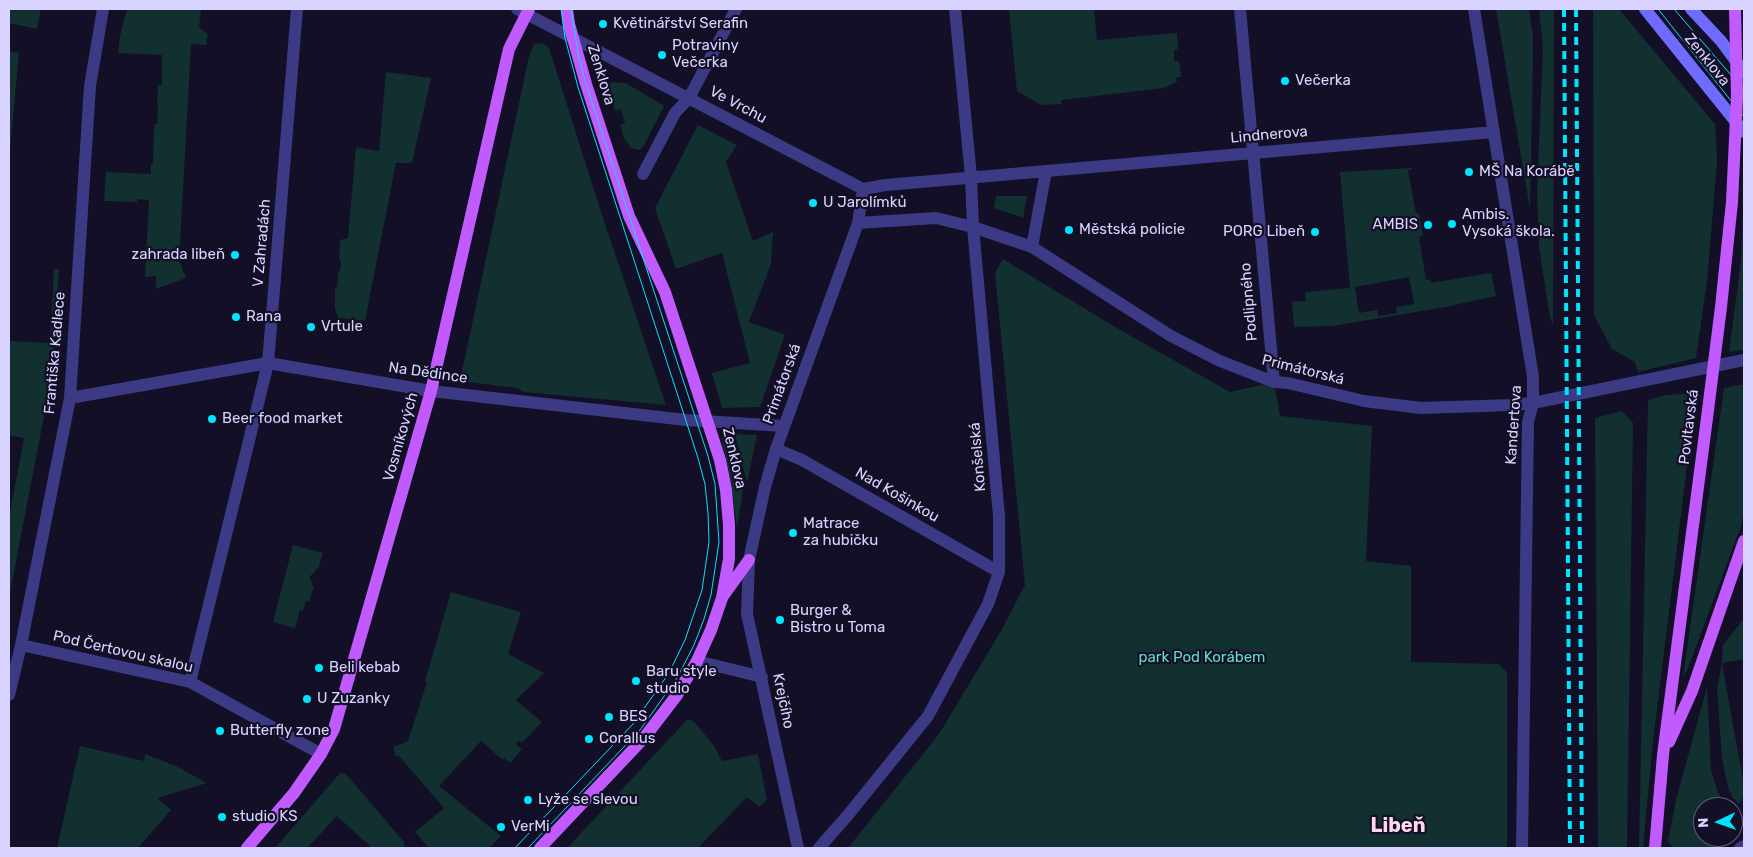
<!DOCTYPE html>
<meta charset="utf-8">
<style>
body{margin:0}
#map{position:relative;width:1753px;height:857px;overflow:hidden;background:#130f26;font-family:Rubik,sans-serif}
canvas{display:block}
.frame{position:absolute;inset:0;border:10px solid #d9d4ff;pointer-events:none}
.north{position:absolute;left:1693px;top:797px;width:50px;height:50px;box-sizing:border-box;background:#130f26;border:1px solid #625e7d;border-radius:50%;rotate:267deg;font-size:14px;font-weight:700;line-height:20px;text-align:center;color:#d9d4ff}
.north::after{content:'';display:block;margin:auto;width:18px;height:22px;background:#00e5ff;clip-path:polygon(50% 0,100% 100%,50% 72%,0 100%)}
</style>
<div id="map">
<canvas width="1753" height="857"></canvas>
<div class="frame"></div>
<div class="north">N</div>
</div>
<script>
const context = document.querySelector('canvas').getContext('2d');
context.lineJoin = 'round';
function fillPath(path, color) { context.fillStyle = color; context.fill(path, 'evenodd'); }
const poly = rows => new Path2D(rows.map(r => 'M' + r).join(''));
function stroke(path, color, width, dash) { context.strokeStyle = color; context.lineWidth = width; context.lineCap = dash ? 'butt' : 'round'; context.setLineDash(dash || []); context.stroke(path); }
function drawText(font, color, halo, rows, align = 'center') {
  context.font = font + ' Rubik,sans-serif'; context.lineWidth = 4.5; context.setLineDash([]); context.textBaseline = 'middle'; context.strokeStyle = halo; context.fillStyle = color; for (const [text, x, y, turn = 0] of rows) {
    context.save(); context.translate(x, y); context.rotate((+turn || 0) * Math.PI / 180); context.textAlign = isNaN(turn) ? turn : align; if (halo) context.strokeText(text, 0, 0); context.fillText(text, 0, 0); context.restore();
  }
}
const green = poly([
 [9,9,41,9,37,29,9,23],
 [127,9,197,9,201,11,199,27,208,34,206,45,191,44,179,260,186,278,156,289,156,276,145,277,149,200,137,199,137,202,104,201,106,172,151,174,151,164,153,164,154,124,157,124,158,105,157,105,158,85,162,85,162,55,118,53,120,36],
 [1009,9,1094,9,1097,40,1177,33,1178,49,1174,50,1174,61,1179,61,1181,77,1176,77,1177,82,1164,88,1061,100,1062,104,1041,105,1017,91],
 [1496,9,1529,9,1533,37,1533,58,1530,209],
 [1539,9,1554,9,1553,325,1550,318,1539,247,1537,193,1543,48],
 [1593,9,1619,9,1715,124,1717,161,1707,281,1696,358,1638,372,1635,362,1612,349,1594,315],
 [542,43,549,48,602,215,666,405,524,392,516,388,460,381,529,56,534,44],
 [9,51,19,53,9,160],
 [386,72,431,78,412,163,396,163,365,321,338,318,335,308,335,288,337,287,338,272,340,271,341,261,339,260,340,240,348,238,356,147,379,151],
 [611,82,626,83,664,106,643,147,639,150,631,148,624,138,620,125,625,123,621,109,615,111,608,88],
 [698,125,737,145,726,162,753,241,773,232,771,264,749,322,785,335,760,407,722,408,712,373,750,363,722,253,676,269,655,208],
 [1412,168,1412,169,1408,170,1416,213,1419,213,1423,236,1419,237,1426,280,1430,279,1431,283,1491,273,1496,296,1445,307,1333,326,1294,327,1292,302,1306,301,1305,292,1350,288,1340,172],
 [1409,277,1414,304,1396,307,1397,313,1378,316,1377,310,1359,313,1355,287],
 [1744,191,1744,350,1729,352,1741,261],
 [996,196,1027,196,1023,218,994,208],
 [1003,259,1115,327,1230,392,1274,382,1280,416,1372,426,1366,561,1411,566,1411,662,1499,664,1507,673,1507,848,848,848,939,734,1001,631,1025,585,995,273],
 [54,269,59,269,52,374,9,598,9,517,24,438,9,435,9,341,50,343],
 [1744,384,1744,510,1741,526,1687,671,1683,677,1724,388],
 [1696,393,1653,741,1643,848,1639,848,1648,400,1666,395],
 [1622,411,1633,423,1627,848,1598,848,1595,418],
 [735,434,757,435,747,483],
 [723,435,728,435,743,491,737,528,731,480,722,439],
 [293,545,323,553,318,569,316,569,315,572,310,576,310,580,313,582,312,585,314,586,309,602,306,601,303,611,300,610,295,628,273,622],
 [451,592,521,612,508,654,544,673,516,700,542,722,522,743,518,740,516,744,522,749,510,763,504,758,503,760,481,741,439,786,501,836,489,848,429,848,415,832,444,808,398,755,396,757,394,750,394,747,408,741,427,682,425,681],
 [1744,618,1744,659,1722,663,1743,780,1744,780,1744,796,1739,804,1732,797,1728,787,1722,759,1717,689,1722,662,1723,645],
 [1707,687,1711,770,1718,792,1726,807,1703,807,1703,837,1733,837,1733,818,1737,825,1738,833,1721,848,1673,848,1668,841,1676,800],
 [687,720,691,720,697,725,714,746,722,761,758,754,767,800,759,807,747,797,698,848,567,848],
 [80,746,144,761,145,754,176,766,207,783,157,798,171,810,138,848,57,848],
 [340,773,346,774,404,842,404,848,372,848,337,816,307,848,275,848]
]);
const street = poly([
 [517,9,863,189],
 [1240,9,1274,382],
 [1474,9,1533,377,1533,403,1528,422,1522,848],
 [643,174,675,113,689,98,736,9],
 [863,189,886,185,1494,132],
 [858,223,936,218,973,227,1032,247,1171,336,1220,361,1274,382,1288,383,1364,401,1421,408,1511,405,1533,403,1744,360],
 [1032,247,1046,171],
 [70,398,268,363,431,391,686,420,784,426],
 [776,449,802,460,999,572],
 [21,645,190,682,321,754],
 [697,661,762,677],
 [190,682,268,363,297,9],
 [9,695,21,645,70,398,90,86,103,9],
 [798,848,747,614,749,560,765,487,776,449,858,223,863,189],
 [819,848,848,815,928,716,988,604,999,572,999,516,973,227,971,177,955,9],
 [1740,848,1744,846]
]);
const secondary = poly([
 [1645,9,1744,132],
 [1691,9,1721,41,1744,72]
]);
const primary = poly([
 [723,596,749,560],
 [1669,742,1692,691,1744,541],
 [247,848,294,793,321,754,334,729,431,391,509,49,529,9],
 [540,848,644,738,677,695,697,661,711,630,722,598,729,559,729,525,726,490,720,460,665,292,629,216,586,84,569,24,567,9],
 [1655,848,1663,755,1707,418]
]);
const tram = poly([
 [1658,9,1744,117],
 [1674,9,1744,90],
 [515,848,633,724,669,673,685,640,702,590,709,542,708,513,705,484,698,458,578,87,565,38,561,9],
 [528,848,640,730,677,678,694,645,704,619,711,595,719,542,715,484,708,456,586,84,579,58,571,9]
]);
const rail = poly([
 [1564,9,1570,848],
 [1576,9,1582,848]
]);
const primaryBridge = poly([
 [1707,418,1721,307,1732,202,1737,97,1735,9]
]);
const markers = [
 [603,24,5,"#00e5ff"],
 [662,55,5,"#00e5ff"],
 [1285,81,5,"#00e5ff"],
 [1469,172,5,"#00e5ff"],
 [813,203,5,"#00e5ff"],
 [1452,224,5,"#00e5ff"],
 [1428,225,5,"#00e5ff"],
 [1069,230,5,"#00e5ff"],
 [1315,232,5,"#00e5ff"],
 [235,255,5,"#00e5ff"],
 [236,317,5,"#00e5ff"],
 [311,327,5,"#00e5ff"],
 [212,419,5,"#00e5ff"],
 [793,533,5,"#00e5ff"],
 [780,620,5,"#00e5ff"],
 [319,668,5,"#00e5ff"],
 [636,681,5,"#00e5ff"],
 [307,699,5,"#00e5ff"],
 [609,717,5,"#00e5ff"],
 [220,731,5,"#00e5ff"],
 [589,739,5,"#00e5ff"],
 [528,800,5,"#00e5ff"],
 [222,817,5,"#00e5ff"],
 [501,827,5,"#00e5ff"]
];
const poiNames = [
 ["Květinářství Serafin",613,24],
 ["Potraviny",672,46],
 ["Večerka",672,63],
 ["Večerka",1295,81],
 ["MŠ Na Korábě",1479,172],
 ["U Jarolímků",823,203],
 ["Ambis.",1462,215],
 ["Vysoká škola.",1462,232],
 ["AMBIS",1418,225,"right"],
 ["Městská policie",1079,230],
 ["PORG Libeň",1305,232,"right"],
 ["zahrada libeň",225,255,"right"],
 ["Rana",246,317],
 ["Vrtule",321,327],
 ["Beer food market",222,419],
 ["Matrace",803,524],
 ["za hubičku",803,541],
 ["Burger &",790,611],
 ["Bistro u Toma",790,628],
 ["Beli kebab",329,668],
 ["Baru style",646,672],
 ["studio",646,689],
 ["U Zuzanky",317,699],
 ["BES",619,717],
 ["Butterfly zone",230,731],
 ["Corallus",599,739],
 ["Lyže se slevou",538,800],
 ["studio KS",232,817],
 ["VerMi",511,827]
];
const streetNames = [
 ["Zenklova",1707,60,51],
 ["Zenklova",601,75,73],
 ["Ve Vrchu",738,105,28],
 ["Lindnerova",1269,135,-5],
 ["V Zahradách",262,243,-85],
 ["Podlipného",1249,302,-95],
 ["Františka Kadlece",55,353,-85],
 ["Primátorská",1303,370,14],
 ["Na Dědince",428,373,8],
 ["Primátorská",782,384,-70],
 ["Kandertova",1514,425,-86],
 ["Povltavská",1689,427,-83],
 ["Vosmíkových",401,437,-74],
 ["Konšelská",978,457,-95],
 ["Zenklova",734,458,77],
 ["Nad Košinkou",897,495,30],
 ["Pod Čertovou skalou",123,652,13],
 ["Krejčího",783,701,78]
];
const parkNames = [
 ["park Pod Korábem",1202,658]
];
const districtNames = [
 ["Libeň",1398,826]
];
fillPath(green, '#12302f');
stroke(street, '#3d3a85', 12);
stroke(secondary, '#6f6bff', 12);
stroke(primary, '#c25bff', 12);
stroke(tram, '#00e5ff', 1);
stroke(rail, '#00e5ff', 4, [8, 6]);
stroke(primaryBridge, '#c25bff', 12);
for (const [x, y, r, color] of markers) { const dot = new Path2D(); dot.arc(x, y, r, 0, 2 * Math.PI); context.fillStyle = color; context.fill(dot); stroke(dot, '#130f26', 2); }
drawText('15px', '#d9d4ff', '#130f26', poiNames, 'left');
drawText('15px', '#d9d4ff', '#130f26', streetNames);
drawText('15px', '#5fe0c0', '#130f26', parkNames);
drawText('bold 20px', '#ffd6f0', '#130f26', districtNames);
</script>
